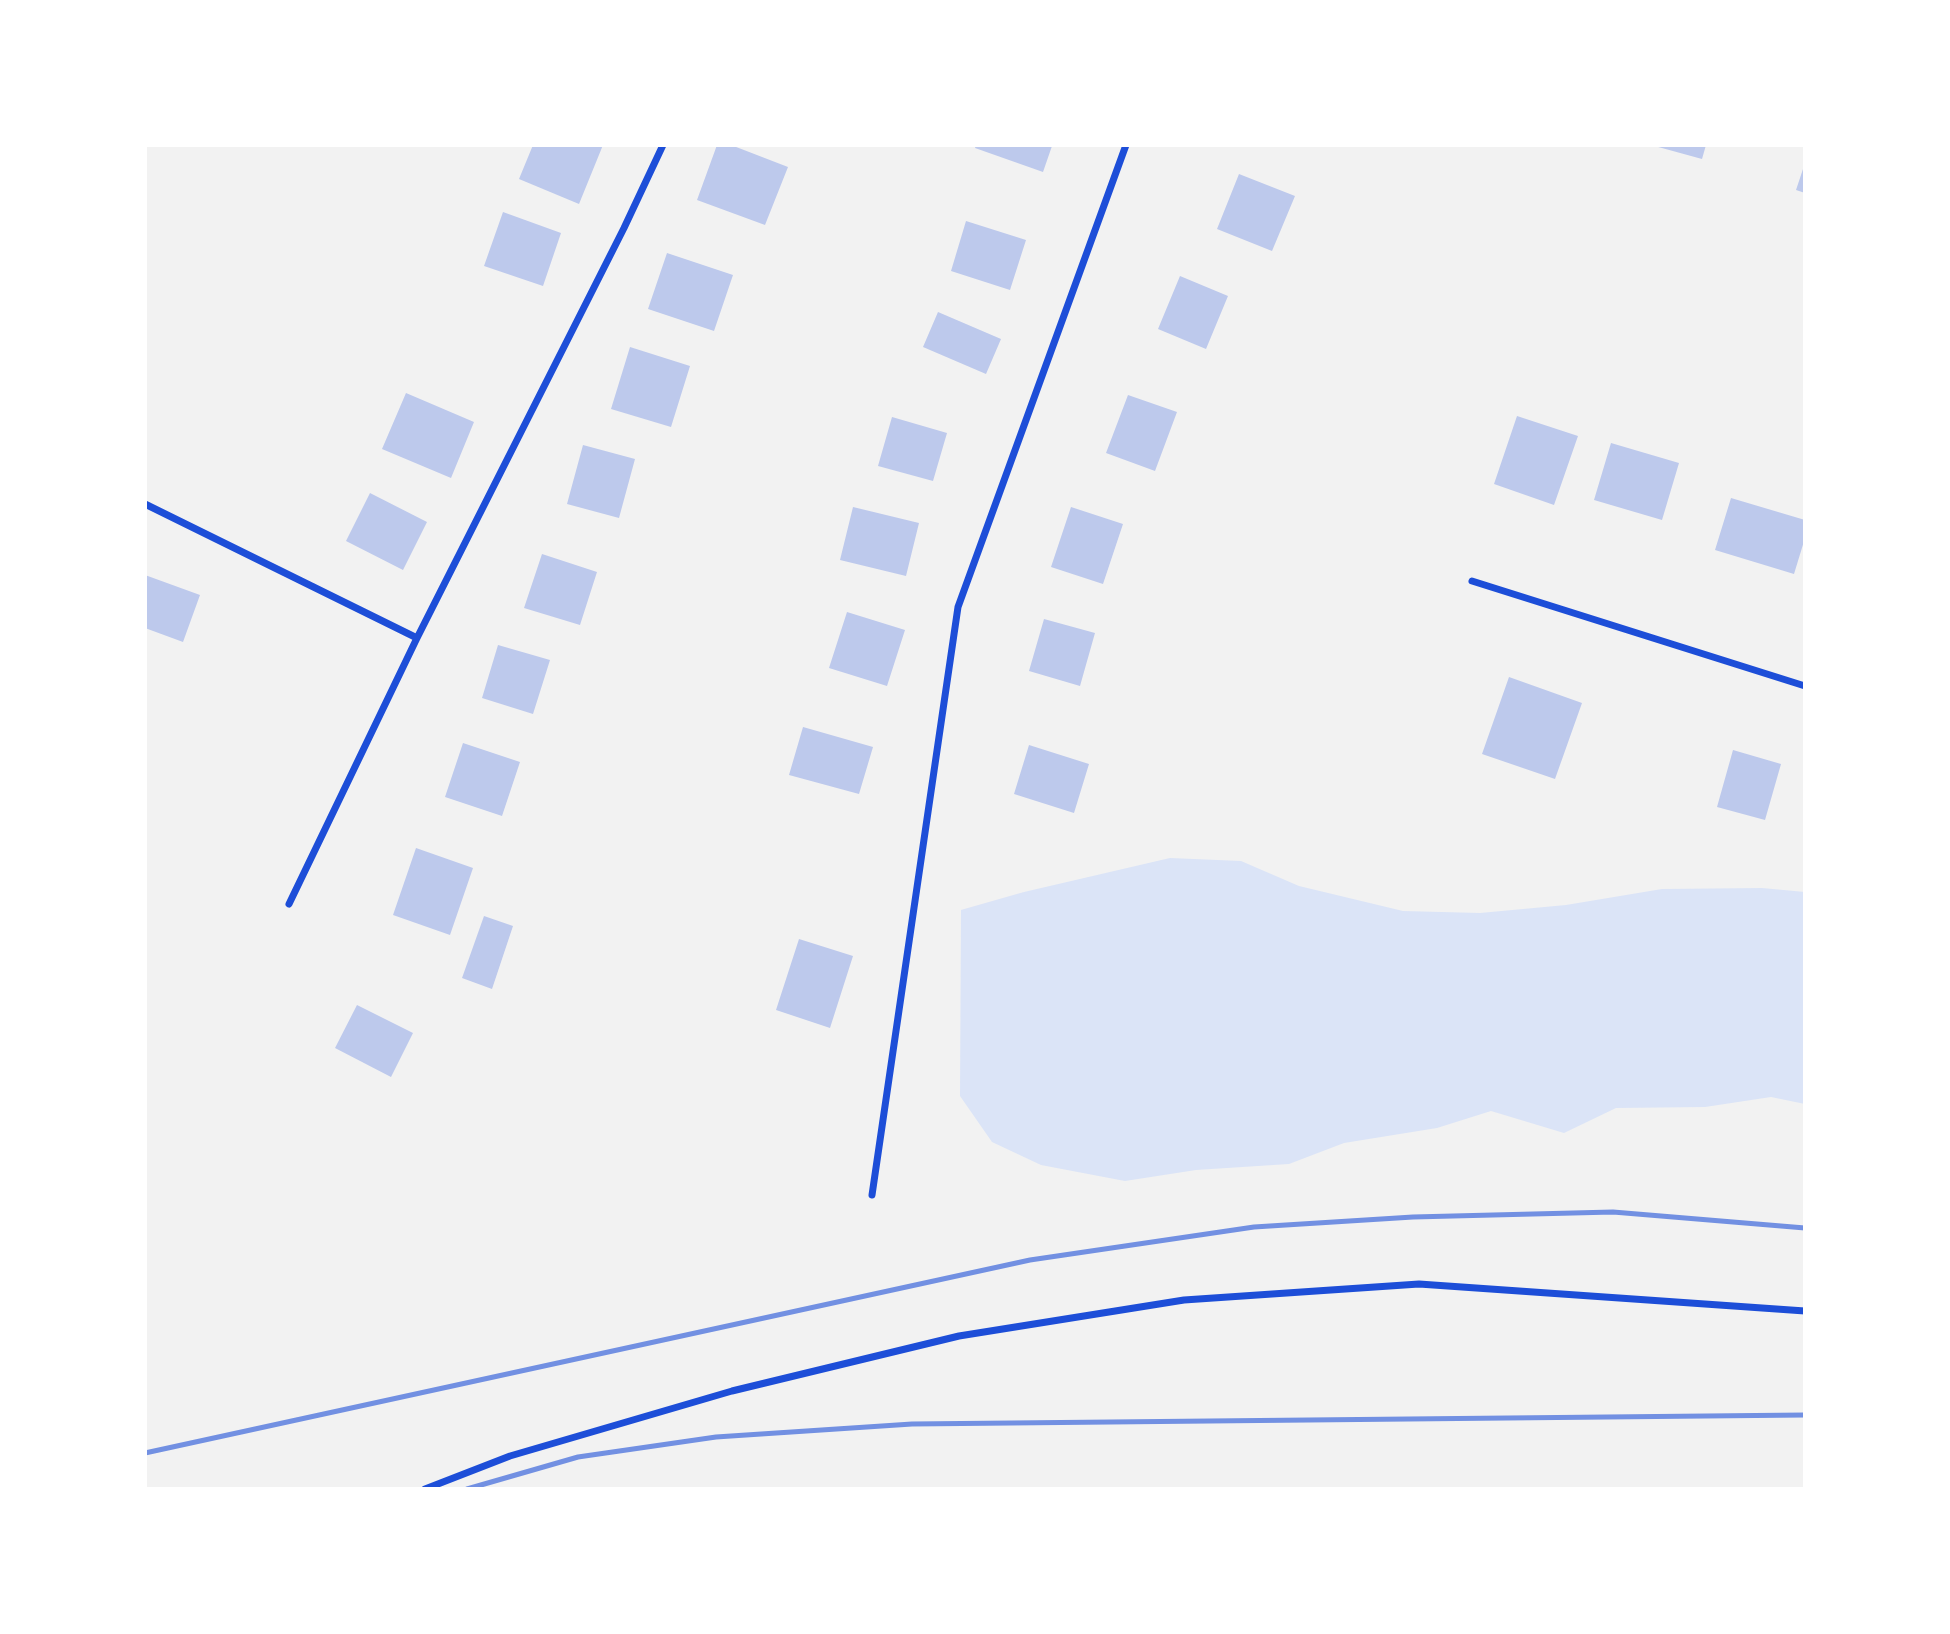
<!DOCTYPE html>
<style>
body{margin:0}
#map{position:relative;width:1950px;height:1634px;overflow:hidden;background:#f2f2f2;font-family:"DejaVu Sans",sans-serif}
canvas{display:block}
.frame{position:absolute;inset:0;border:147px solid #fff;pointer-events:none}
</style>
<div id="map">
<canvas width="1950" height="1634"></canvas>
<div class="frame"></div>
</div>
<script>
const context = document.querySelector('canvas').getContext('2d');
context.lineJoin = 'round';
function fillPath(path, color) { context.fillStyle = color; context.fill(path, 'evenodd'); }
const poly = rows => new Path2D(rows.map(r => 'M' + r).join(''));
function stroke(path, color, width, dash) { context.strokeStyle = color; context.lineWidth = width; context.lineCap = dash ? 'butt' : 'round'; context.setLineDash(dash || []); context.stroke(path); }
const green = poly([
 [1170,858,1241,861,1299,886,1403,911,1480,913,1566,905,1662,889,1762,888,1805,892,1805,1104,1771,1097,1705,1107,1616,1108,1564,1133,1491,1111,1437,1128,1344,1143,1289,1164,1196,1170,1125,1181,1041,1165,992,1142,960,1096,961,910,1024,892]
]);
const building = poly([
 [533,145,603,145,579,204,519,179],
 [717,145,731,145,788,167,765,225,697,200],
 [976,145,1049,145,1052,146,1043,172,975,148],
 [1651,145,1706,145,1702,159],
 [1804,166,1805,166,1805,193,1796,190],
 [1239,174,1295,196,1272,251,1217,229],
 [503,212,561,233,543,286,484,266],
 [966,221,1026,240,1010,290,951,271],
 [667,253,733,275,714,331,648,309],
 [1180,276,1228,296,1206,349,1158,329],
 [938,312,1001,339,986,374,923,347],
 [630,347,690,366,671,427,611,409],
 [406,393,474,422,451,478,382,449],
 [1128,395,1177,412,1155,471,1106,453],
 [1517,416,1578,436,1554,505,1494,484],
 [892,417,947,433,933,481,878,466],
 [1611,443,1679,463,1662,520,1594,500],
 [583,445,635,459,619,518,567,504],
 [370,493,427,522,403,570,346,541],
 [1731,498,1805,520,1805,538,1794,574,1715,550],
 [853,507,919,523,906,576,840,560],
 [1071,507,1123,524,1103,584,1051,567],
 [542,554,597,572,580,625,524,608],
 [145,575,200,595,183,642,145,628],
 [847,612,905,630,887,686,829,668],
 [1044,619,1095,633,1080,686,1029,671],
 [498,645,550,660,533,714,482,698],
 [1509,677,1582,703,1555,779,1482,754],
 [803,727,873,747,859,794,789,775],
 [463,743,520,762,502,816,445,797],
 [1029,745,1089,764,1074,813,1014,794],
 [1733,750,1781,764,1765,820,1717,807],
 [416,848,473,868,450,935,393,915],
 [484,916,513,926,492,989,462,978],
 [799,939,853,956,830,1028,776,1010],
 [357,1005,413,1033,391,1077,335,1048]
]);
const minor = poly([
 [145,504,417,638],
 [1472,581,1805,686],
 [289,904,417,638,624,228,663,145],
 [872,1195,958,607,1126,145],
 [425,1489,510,1456,732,1391,959,1336,1184,1300,1419,1284,1805,1311]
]);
const rail = poly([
 [145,1453,1030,1260,1254,1227,1413,1217,1613,1212,1805,1228],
 [467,1489,578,1457,716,1437,912,1424,1805,1415]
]);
fillPath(green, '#dbe4f7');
fillPath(building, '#bdc9ec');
stroke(minor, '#1d4ed8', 7);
stroke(rail, '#7290e2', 5);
</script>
